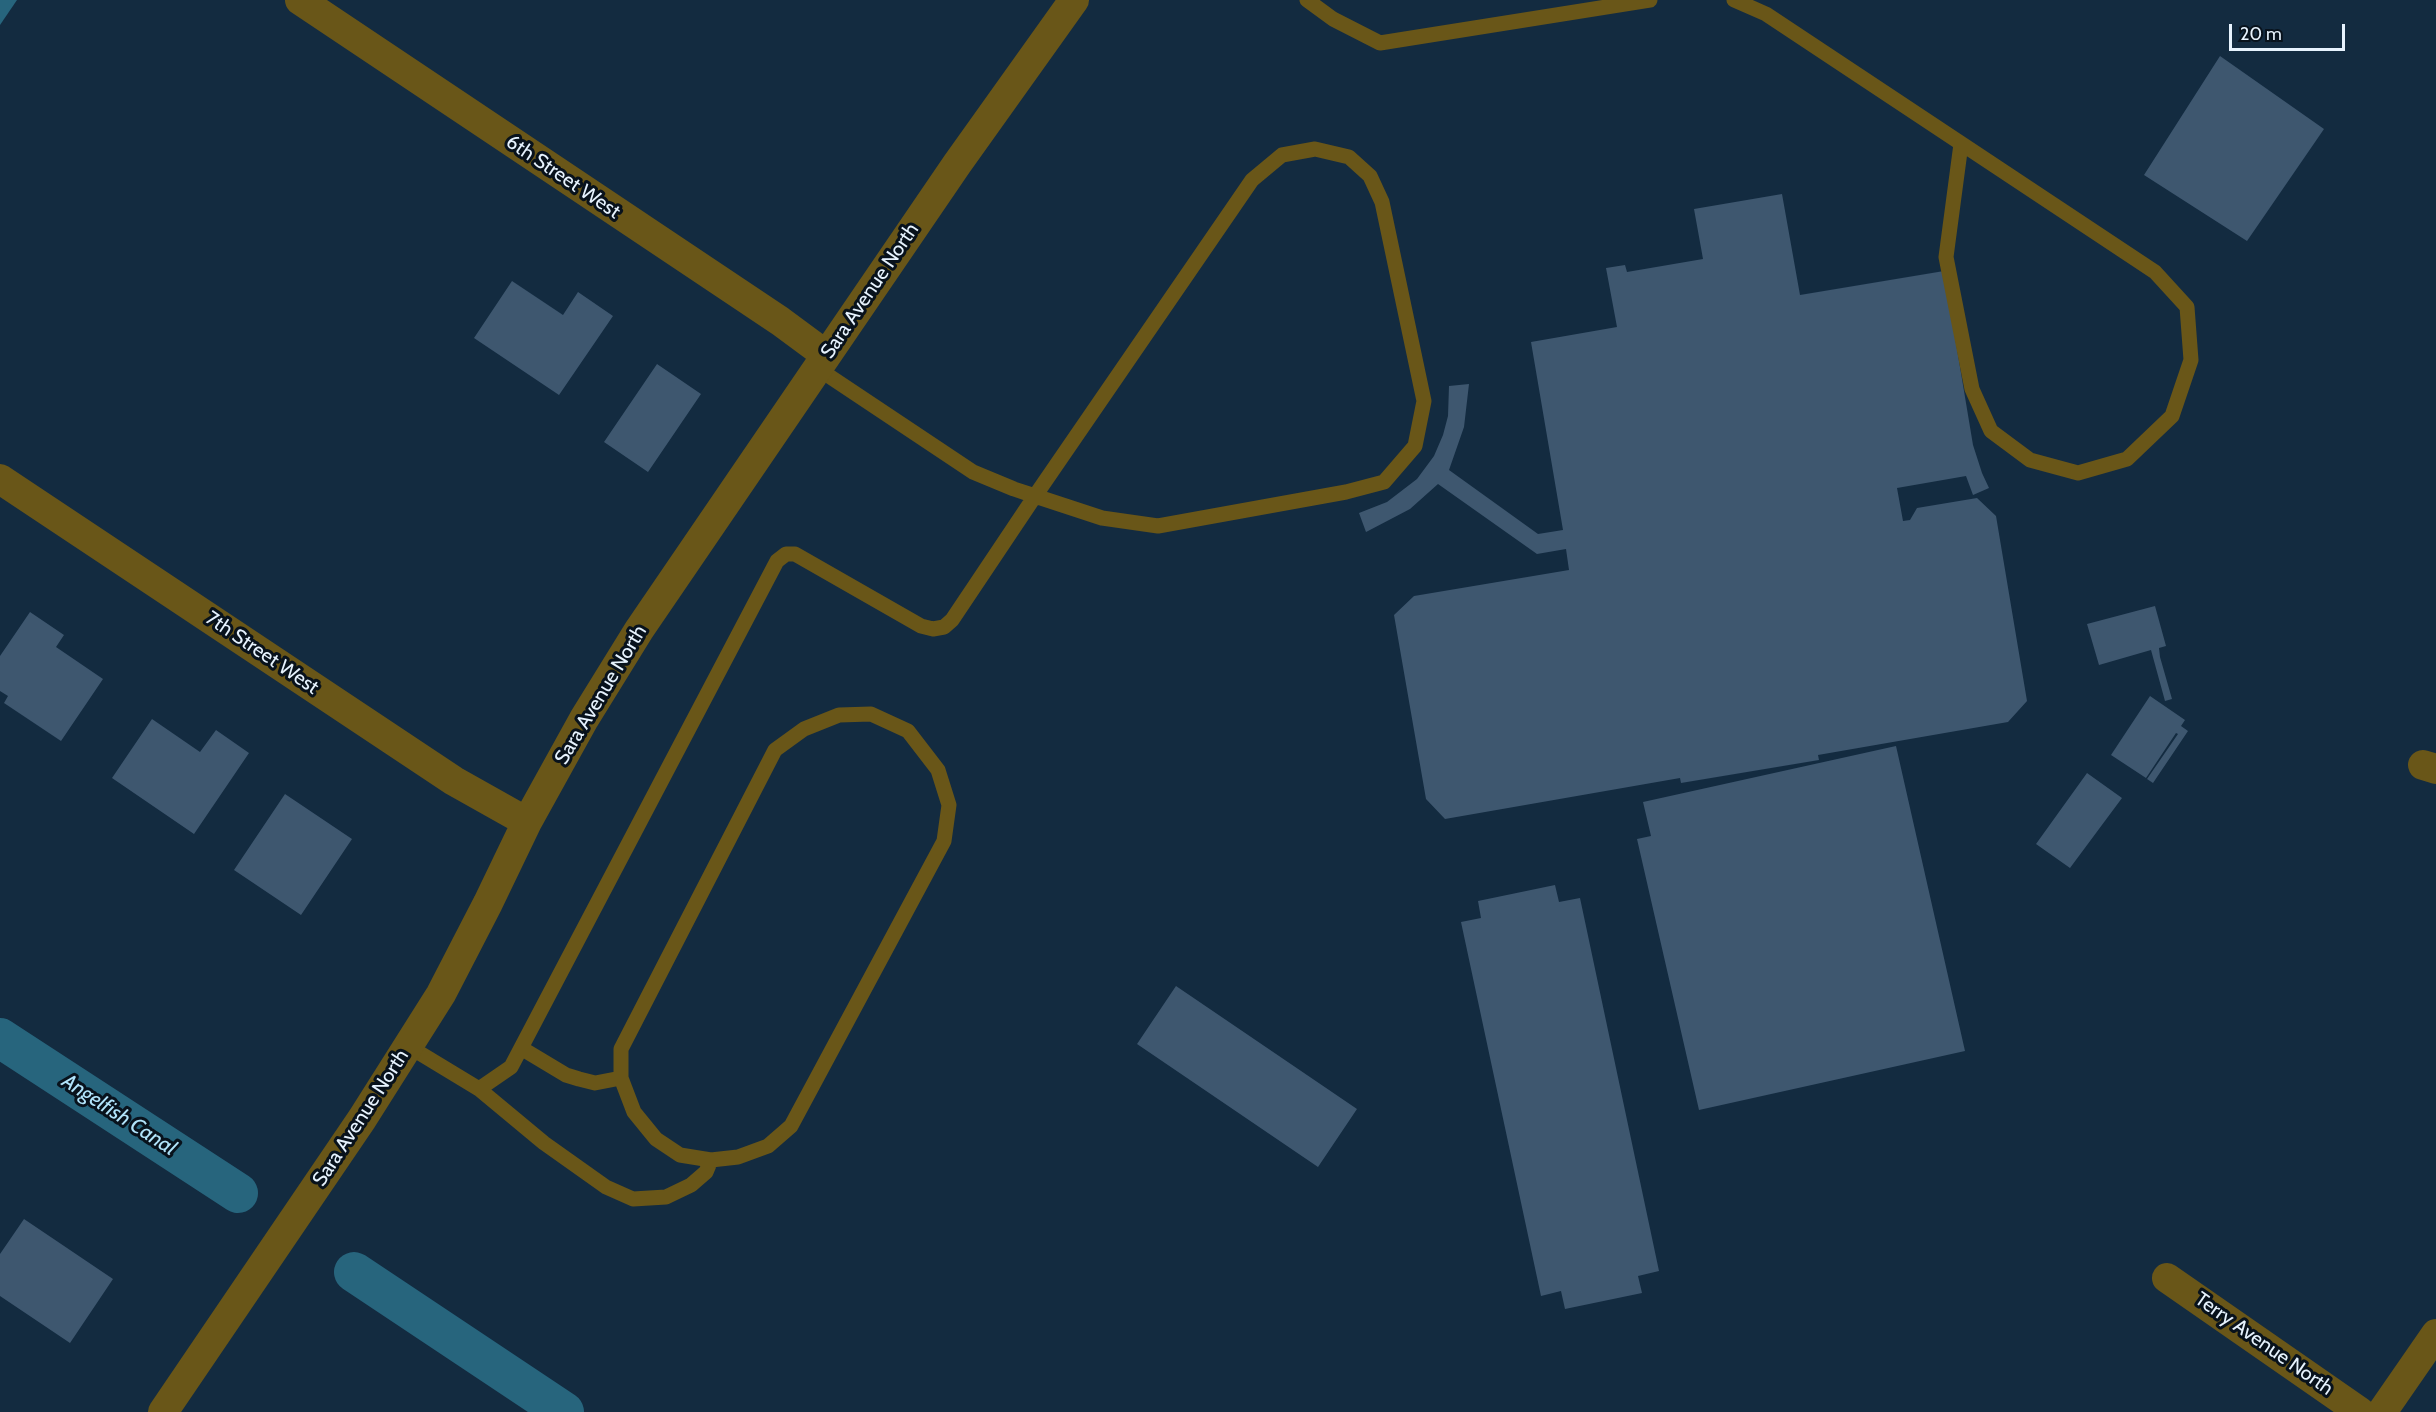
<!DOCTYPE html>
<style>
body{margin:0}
#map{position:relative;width:2436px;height:1412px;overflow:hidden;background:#132b40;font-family:Cabin,sans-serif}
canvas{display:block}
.scale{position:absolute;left:2229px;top:24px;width:116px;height:27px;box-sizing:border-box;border:3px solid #e7f3fe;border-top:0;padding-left:8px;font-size:18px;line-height:21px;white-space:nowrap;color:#e7f3fe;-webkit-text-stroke:4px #08121c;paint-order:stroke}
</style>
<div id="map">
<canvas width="2436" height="1412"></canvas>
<div class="scale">20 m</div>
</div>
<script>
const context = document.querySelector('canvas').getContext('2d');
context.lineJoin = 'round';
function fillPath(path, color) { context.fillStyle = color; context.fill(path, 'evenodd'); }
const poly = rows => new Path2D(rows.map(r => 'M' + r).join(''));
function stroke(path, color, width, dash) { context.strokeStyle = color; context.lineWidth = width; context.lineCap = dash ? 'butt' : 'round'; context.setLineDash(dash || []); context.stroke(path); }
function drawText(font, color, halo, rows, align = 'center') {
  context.font = font + ' Cabin,sans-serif'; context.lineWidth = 6; context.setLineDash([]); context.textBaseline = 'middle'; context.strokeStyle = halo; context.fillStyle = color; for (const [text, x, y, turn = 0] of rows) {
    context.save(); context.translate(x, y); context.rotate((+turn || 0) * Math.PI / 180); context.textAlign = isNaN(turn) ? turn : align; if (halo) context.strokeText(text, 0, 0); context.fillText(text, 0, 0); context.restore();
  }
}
const water = poly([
 [0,0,17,0,0,25]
]);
const canal = poly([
 [0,1038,238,1193],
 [354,1272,564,1412]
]);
const building = poly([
 [2220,56,2324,129,2247,241,2144,175],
 [1782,194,1800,295,1944,271,1973,445,1982,473,1989,488,1973,495,1966,476,1897,488,1903,521,1910,520,1917,508,1977,498,1996,516,2027,701,2008,722,1818,755,1819,760,1681,783,1680,778,1445,819,1426,799,1394,615,1414,596,1569,570,1566,549,1537,554,1438,484,1410,509,1368,531,1366,532,1359,513,1387,502,1417,479,1434,456,1443,435,1448,416,1449,386,1469,384,1464,427,1449,470,1538,534,1563,530,1531,342,1617,327,1606,268,1625,265,1627,272,1703,259,1694,209],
 [512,281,563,315,578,292,613,316,559,395,474,338],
 [657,364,701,394,648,472,604,442],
 [2155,606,2166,646,2159,648,2160,657,2172,699,2165,701,2151,650,2099,665,2087,624],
 [30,612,64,635,56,647,103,679,61,741,4,703,8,696,0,691,0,656],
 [2150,696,2185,720,2181,726,2188,731,2153,783,2147,779,2178,734,2176,733,2146,778,2111,755],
 [152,719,200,752,216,730,249,753,194,834,112,778],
 [1896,746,1965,1051,1699,1110,1637,839,1651,836,1643,802],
 [2087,773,2122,798,2070,868,2036,844],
 [285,794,352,839,301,915,234,870],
 [1555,885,1559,902,1580,898,1659,1271,1638,1276,1642,1293,1565,1309,1561,1291,1541,1296,1461,922,1481,918,1478,901],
 [1176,986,1357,1109,1318,1167,1137,1044],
 [24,1219,113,1279,70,1343,0,1296,0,1254]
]);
const lane = poly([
 [1307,0,1333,19,1380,43,1650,0],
 [1734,0,1766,14,2155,272,2187,307,2191,360,2172,416,2127,459,2078,473,2030,460,1991,431,1972,389,1946,257,1961,144],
 [408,1046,479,1089,511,1067,777,561,786,554,795,554,921,626,933,629,944,627,952,620,1035,496,1252,180,1282,155,1315,149,1349,157,1370,176,1382,202,1424,401,1415,446,1384,482,1346,492,1158,526,1102,518,1035,496,1014,489,973,472,817,368],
 [521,1048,566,1075,579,1079,595,1083,621,1078],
 [479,1089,544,1143,606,1187,633,1199,666,1197,691,1185,706,1172,711,1160,738,1157,768,1146,791,1126,944,841,949,805,938,770,908,731,871,714,839,715,804,729,775,750,621,1049,621,1078,634,1112,656,1139,680,1155,711,1160]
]);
const street = poly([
 [300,0,780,321,826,355],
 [0,479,454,781,527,822],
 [2423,765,2436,769],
 [2167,1278,2360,1412],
 [163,1412,362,1119,441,994,488,903,527,822,584,719,639,630,957,164,1074,0],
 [2382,1412,2436,1334]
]);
const streetNames = [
 ["6th Street West",563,177,34],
 ["Sara Avenue North",870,291,-56],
 ["7th Street West",262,653,34],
 ["Sara Avenue North",601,695,-59],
 ["Sara Avenue North",361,1118,-57],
 ["Terry Avenue North",2264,1344,35]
];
const waterNames = [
 ["Angelfish Canal",119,1115,33]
];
fillPath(water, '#27657d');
stroke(canal, '#27657d', 40);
fillPath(building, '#3e576f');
stroke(lane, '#695618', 15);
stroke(street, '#695618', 30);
drawText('20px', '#e7f3fe', '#08121c', streetNames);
drawText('italic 21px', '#b1e4fb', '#08121c', waterNames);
</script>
